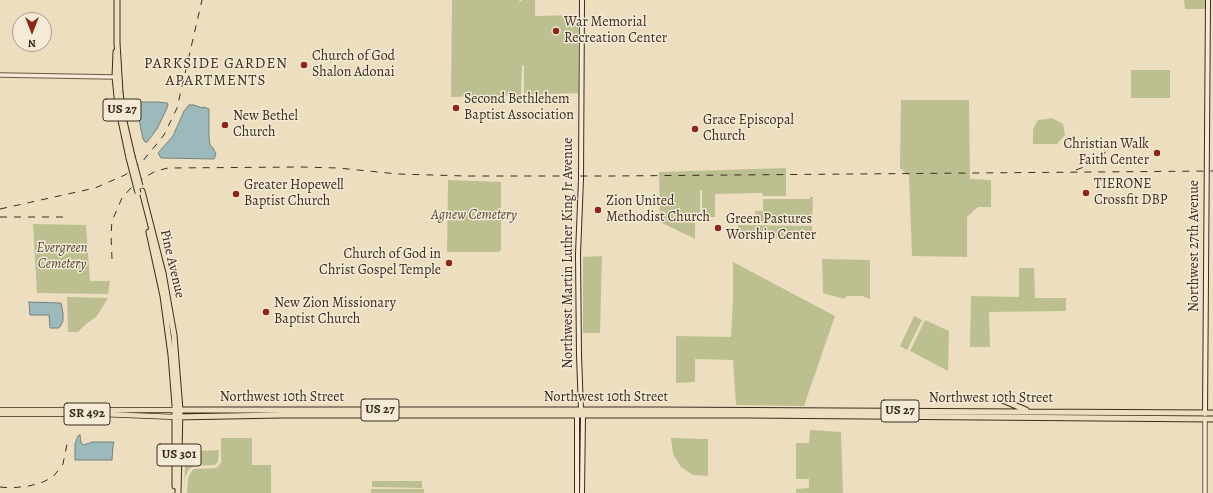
<!DOCTYPE html>
<style>
body{margin:0}
#map{position:relative;width:1213px;height:493px;overflow:hidden;background:#eedec0;font-family:Alegreya,serif}
canvas{display:block}
.north{position:absolute;left:12px;top:12px;width:40px;height:40px;box-sizing:border-box;background:#f4ead6;border:1px solid #aa9e8c;border-radius:50%;rotate:180deg;font-size:11px;font-weight:700;line-height:16px;text-align:center;color:#3b2d1d}
.north::after{content:'';display:block;margin:auto;width:14px;height:18px;background:#8f2418;clip-path:polygon(50% 0,100% 100%,50% 72%,0 100%)}
</style>
<div id="map">
<canvas width="1213" height="493"></canvas>
<div class="north">N</div>
</div>
<script>
const context = document.querySelector('canvas').getContext('2d');
context.lineJoin = 'round';
function fillPath(path, color) { context.fillStyle = color; context.fill(path, 'evenodd'); }
const poly = rows => new Path2D(rows.map(r => 'M' + r).join(''));
function stroke(path, color, width, dash) { context.strokeStyle = color; context.lineWidth = width; context.lineCap = dash ? 'butt' : 'round'; context.setLineDash(dash || []); context.stroke(path); }
function drawText(font, color, halo, rows, align = 'center') {
  context.font = font + ' Alegreya,serif'; context.lineWidth = 3; context.setLineDash([]); context.textBaseline = 'middle'; context.strokeStyle = halo; context.fillStyle = color; for (const [text, x, y, turn = 0] of rows) {
    context.save(); context.translate(x, y); context.rotate((+turn || 0) * Math.PI / 180); context.textAlign = isNaN(turn) ? turn : align; if (halo) context.strokeText(text, 0, 0); context.fillText(text, 0, 0); context.restore();
  }
}
const green = poly([
 [452,0,519,0,520,2,522,0,535,0,535,16,578,15,578,93,524,95,524,65,522,65,521,95,451,97],
 [1184,0,1207,0,1207,9,1185,9],
 [1131,70,1170,70,1170,98,1131,98],
 [901,100,969,100,970,179,991,180,991,207,978,207,967,217,967,257,912,256,909,176,900,168],
 [1052,118,1063,124,1065,135,1057,144,1033,144,1033,129,1038,120],
 [786,168,786,196,763,196,762,193,715,194,715,217,702,217,702,190,700,190,700,217,695,217,695,239,660,222,659,172],
 [448,180,501,182,501,250,499,252,447,252],
 [810,197,813,197,812,223,755,222,755,211,763,211,763,199,810,199],
 [33,224,86,225,90,281,110,281,108,294,37,293],
 [738,225,812,226,812,237,738,239],
 [602,256,600,333,583,333,583,257],
 [822,259,870,260,870,299,862,296,847,296,844,299,823,293],
 [733,262,835,316,804,406,736,405,733,360,695,359,695,382,676,383,676,336,731,337,733,299],
 [1019,268,1034,268,1035,298,1066,298,1066,311,989,312,990,347,970,347,971,296,1019,297],
 [67,297,108,298,97,316,85,325,78,332,68,332],
 [914,316,922,320,907,350,900,346],
 [925,320,949,331,948,371,910,351],
 [810,430,841,432,843,493,796,493,796,489,809,488,809,479,796,479,796,443,809,443],
 [221,438,252,438,252,465,271,465,271,493,187,493,188,478,192,471,194,469,216,468,221,463],
 [671,438,708,439,708,476,693,475,681,467,673,454],
 [219,450,218,462,215,465,194,466,189,469,185,477,184,493,185,466,194,466,194,451],
 [372,481,422,481,422,488,372,487],
 [371,489,424,489,424,493,371,493]
]);
const water = poly([
 [141,102,157,102,167,103,168,104,167,108,157,129,147,142,145,142,143,139,137,109,138,103,141,102],
 [189,105,194,105,202,108,204,107,209,109,209,138,210,145,213,148,216,154,214,159,161,158,158,153,173,136,184,111,189,105],
 [29,302,61,303,63,313,63,321,60,327,58,328,50,328,49,315,30,315,29,302],
 [80,435,81,443,84,445,92,442,114,442,113,446,112,460,75,460,75,444,78,436,80,435]
]);
const tertiary = poly([
 [0,75,115,77],
 [1205,419,1205,493]
]);
const secondary = poly([
 [582,0,581,179,578,254,579,355,581,410,583,415,582,493],
 [1205,414,1208,0],
 [577,493,577,416,579,413]
]);
const primary = poly([
 [0,410,175,410],
 [0,414,102,414,175,417]
]);
const trunk = poly([
 [117,0,117,43,120,92,123,117,132,156],
 [116,52,115,77,118,106,129,158],
 [142,191,163,273,174,335,180,410,178,493],
 [149,232,163,296,171,355,175,405,175,486],
 [1000,399,1026,410],
 [175,410,656,410,1213,413],
 [175,417,282,415,748,415,1213,419]
]);
const rail = poly([
 [1076,170,1089,165,1096,160,1119,141],
 [0,209,95,188,125,175,142,162,164,135,177,108,202,0],
 [0,217,65,217],
 [112,259,111,235,112,221,122,198,130,189,145,177,156,171,168,168,302,167,338,168,398,174,466,176,613,176,1213,171],
 [0,487,11,488,29,486,43,482,53,477,63,464,67,444]
]);
const trunkBridge = poly([
 [132,156,140,186],
 [129,158,138,193]
]);
const markers = [
 [556,31,4,"#8f2418"],
 [304,65,4,"#8f2418"],
 [456,108,4,"#8f2418"],
 [225,125,4,"#8f2418"],
 [695,129,4,"#8f2418"],
 [1157,153,4,"#8f2418"],
 [1086,193,4,"#8f2418"],
 [236,194,4,"#8f2418"],
 [598,210,4,"#8f2418"],
 [718,228,4,"#8f2418"],
 [449,263,4,"#8f2418"],
 [266,312,4,"#8f2418"]
];
const shields = [
 [122,110,38],
 [380,410,38],
 [900,411,38],
 [87,414,46],
 [179,455,44]
];
const shieldNames = [
 ["US 27",122,110],
 ["US 27",380,410],
 ["US 27",900,411],
 ["SR 492",87,414],
 ["US 301",179,455]
];
const poiNames = [
 ["War Memorial",564,23],
 ["Recreation Center",564,39],
 ["Church of God",312,57],
 ["Shalon Adonai",312,73],
 ["Second Bethlehem",464,100],
 ["Baptist Association",464,116],
 ["New Bethel",233,117],
 ["Church",233,133],
 ["Grace Episcopal",703,121],
 ["Church",703,137],
 ["Christian Walk",1149,145,"right"],
 ["Faith Center",1149,161,"right"],
 ["TIERONE",1094,185],
 ["Crossfit DBP",1094,201],
 ["Greater Hopewell",244,186],
 ["Baptist Church",244,202],
 ["Zion United",606,202],
 ["Methodist Church",606,218],
 ["Green Pastures",726,220],
 ["Worship Center",726,236],
 ["Church of God in",441,255,"right"],
 ["Christ Gospel Temple",441,271,"right"],
 ["New Zion Missionary",274,304],
 ["Baptist Church",274,320]
];
const parkNames = [
 ["Agnew Cemetery",474,216],
 ["Evergreen",62,249],
 ["Cemetery",62,265]
];
const streetNames = [
 ["Northwest 27th Avenue",1195,246,-90],
 ["Northwest Martin Luther King Jr Avenue",569,253,-90],
 ["Pine Avenue",172,264,77],
 ["Northwest 10th Street",282,398],
 ["Northwest 10th Street",606,398],
 ["Northwest 10th Street",991,399]
];
const neighbourhoodNames = [
 ["PARKSIDE GARDEN",216,64],
 ["APARTMENTS",216,81]
];
fillPath(green, '#bcc090');
fillPath(water, '#9cbabb');
stroke(water, '#75827c', 1);
stroke(tertiary, '#685946', 5.5);
stroke(secondary, '#3b2d1d', 6);
stroke(primary, '#3b2d1d', 6);
stroke(trunk, '#3b2d1d', 7);
stroke(tertiary, '#f4ead6', 3.5);
stroke(secondary, '#f4ead6', 4);
stroke(primary, '#eedec0', 4.5);
stroke(trunk, '#eedec0', 5);
stroke(rail, '#3b2d1d', 1, [7, 7]);
stroke(trunkBridge, '#3b2d1d', 7, []);
stroke(trunkBridge, '#eedec0', 5);
for (const [x, y, r, color] of markers) { const dot = new Path2D(); dot.arc(x, y, r, 0, 2 * Math.PI); context.fillStyle = color; context.fill(dot); stroke(dot, '#f4ead6', 1.5); }
for (const [x, y, w] of shields) { const box = new Path2D(); box.roundRect(x - w / 2, y - 11, w, 22, 3); context.fillStyle = '#f4ead6'; context.fill(box); stroke(box, '#3b2d1d', 1); }
drawText('bold 13px', '#3b2d1d', null, shieldNames);
drawText('14px', '#3b2d1d', '#f4ead6', poiNames, 'left');
drawText('italic 14px', '#554a34', '#f4ead6', parkNames);
drawText('14px', '#3b2d1d', '#f4ead6', streetNames);
context.letterSpacing = '1px';
drawText('15px', '#3b2d1d', '#f4ead6', neighbourhoodNames);
context.letterSpacing = '0px';
</script>
